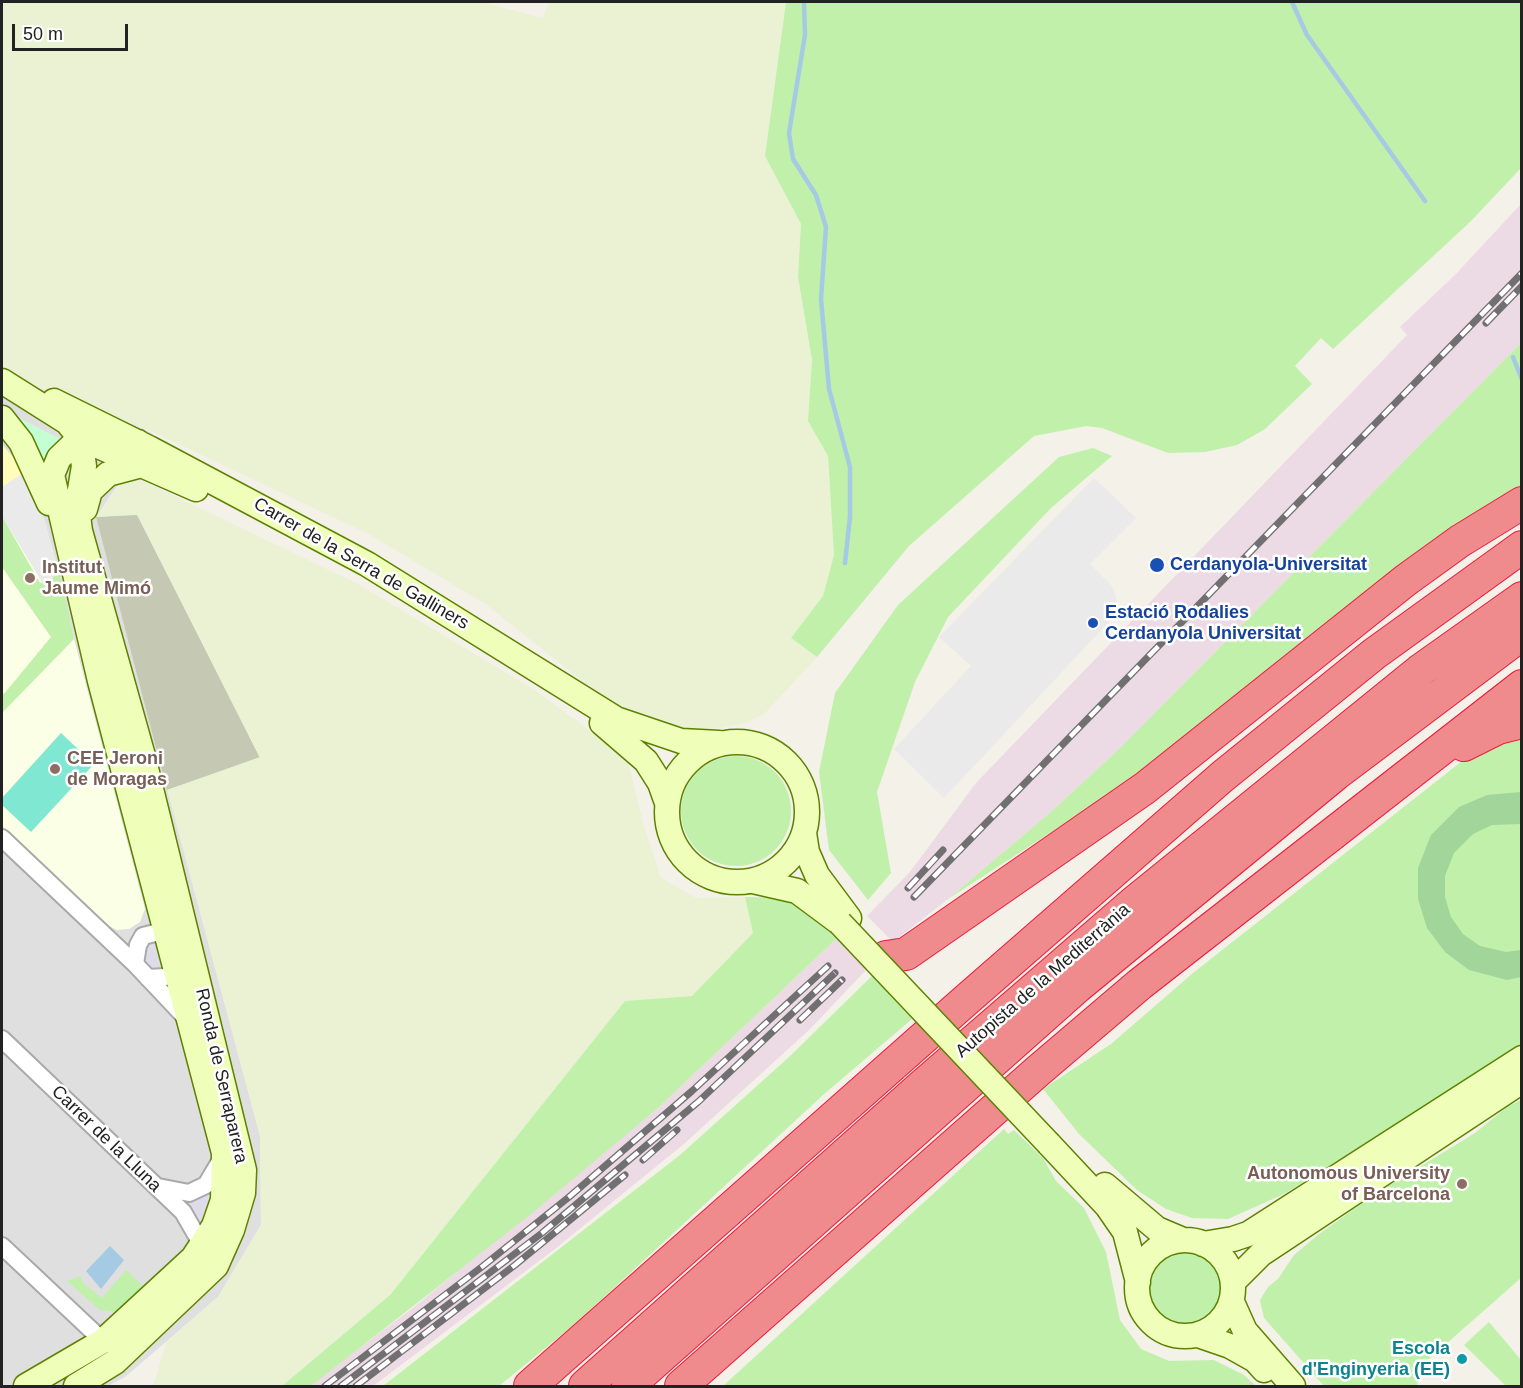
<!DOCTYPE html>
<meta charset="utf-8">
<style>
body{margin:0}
#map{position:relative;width:1523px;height:1388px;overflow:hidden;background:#f3f1e8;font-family:Helvetica,sans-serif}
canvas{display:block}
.frame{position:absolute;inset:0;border:3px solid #222;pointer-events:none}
.scale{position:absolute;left:12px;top:24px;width:116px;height:27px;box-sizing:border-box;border:3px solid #222;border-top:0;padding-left:8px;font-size:18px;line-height:21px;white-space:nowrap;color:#222;-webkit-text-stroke:4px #fff;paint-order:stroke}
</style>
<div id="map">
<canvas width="1523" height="1388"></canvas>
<div class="frame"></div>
<div class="scale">50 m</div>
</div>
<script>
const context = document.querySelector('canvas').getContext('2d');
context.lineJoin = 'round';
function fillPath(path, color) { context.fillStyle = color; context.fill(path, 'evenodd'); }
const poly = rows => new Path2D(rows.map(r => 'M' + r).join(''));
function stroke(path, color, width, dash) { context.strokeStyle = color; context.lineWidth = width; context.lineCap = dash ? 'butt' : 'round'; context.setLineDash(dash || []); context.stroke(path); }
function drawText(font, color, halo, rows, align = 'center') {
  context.font = font + ' Helvetica,sans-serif'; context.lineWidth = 5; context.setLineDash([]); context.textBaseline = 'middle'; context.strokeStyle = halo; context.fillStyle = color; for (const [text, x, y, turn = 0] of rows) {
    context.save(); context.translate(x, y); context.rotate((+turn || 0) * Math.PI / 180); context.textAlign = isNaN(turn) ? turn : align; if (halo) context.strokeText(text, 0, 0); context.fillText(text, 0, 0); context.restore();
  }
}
const residential = poly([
 [2,356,153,434,96,517,260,1136,261,1225,218,1297,125,1377,108,1386,2,1386]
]);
const industrial = poly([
 [1521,204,1521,343,1120,748,1053,810,948,899,893,942,867,916,910,872,976,783,1407,335,1400,327,1455,275],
 [837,938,867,969,809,1030,685,1143,555,1249,373,1386,309,1386,414,1307,658,1108]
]);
const education = poly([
 [2,445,19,464,42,517,145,909,140,922,129,929,117,930,105,924,2,826]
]);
const construction = poly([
 [137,514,260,758,167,790,96,517]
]);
const farmland = poly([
 [2,2,481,2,543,18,549,2,786,2,765,156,801,224,798,277,812,360,808,421,828,456,834,555,823,596,791,638,817,657,765,713,745,723,704,731,687,730,634,715,610,703,487,605,369,534,153,432,2,374],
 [137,478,358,584,536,691,627,758,643,823,661,878,696,898,745,897,753,933,692,996,625,1001,390,1295,282,1386,153,1386,167,1341,218,1297,261,1225,260,1136,167,790,260,757,137,515,96,517,124,479]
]);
const grass = poly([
 [786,2,1521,2,1521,168,1470,222,1333,349,1321,338,1295,366,1312,384,1265,429,1237,445,1205,452,1168,453,1102,428,1086,426,1034,436,909,546,817,657,791,638,823,596,834,555,828,456,808,421,812,360,798,277,801,224,765,156],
 [1521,343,1521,486,1418,552,1130,781,948,899,1053,810,1120,748],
 [1093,448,1112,456,1051,508,948,617,915,682,877,792,891,873,868,900,829,850,819,772,835,693,898,605,1059,457],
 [2,516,40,583,51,581,58,568,74,639,2,713,2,692,4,694,51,637,2,567],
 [1521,737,1521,1046,1284,1194,1228,1219,1192,1218,1166,1209,1137,1190,1079,1134,1043,1089,1111,1044,1193,973,1466,758,1489,747],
 '681 811a55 55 0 1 1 110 0a55 55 0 1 1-110 0Z',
 [745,897,785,898,837,938,658,1108,531,1214,316,1382,309,1386,282,1386,390,1295,625,1001,692,996,753,933],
 [872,976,912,1019,823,1095,576,1323,499,1386,383,1386,680,1155,788,1058],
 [1521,1100,1521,1278,1421,1366,1417,1386,1324,1386,1264,1318,1260,1300,1268,1287,1278,1279,1294,1255,1319,1234,1374,1195,1475,1133,1507,1107],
 [1004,1129,1008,1134,1014,1130,1043,1158,1056,1181,1084,1208,1106,1252,1120,1320,1141,1349,1169,1361,1214,1360,1244,1375,1256,1386,723,1386],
 '1149 1289a37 37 0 1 1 74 0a37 37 0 1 1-74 0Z',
 [126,1270,143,1286,115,1312,100,1310,67,1281,81,1276,83,1283,102,1298],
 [1489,1322,1521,1360,1521,1386,1506,1386,1464,1345]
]);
const forest = poly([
 [1521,792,1521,824,1492,825,1473,834,1454,853,1445,876,1445,897,1451,917,1463,934,1480,946,1506,952,1521,950,1521,977,1507,980,1469,970,1445,952,1427,928,1418,899,1418,868,1431,835,1459,807,1487,795]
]);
const sand = poly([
 [2,445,19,464,23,473,2,487]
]);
const park = poly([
 [3,410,66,442,48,470]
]);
const pitch = poly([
 [61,733,94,764,31,832,2,805,2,798]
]);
const parking = poly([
 [23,473,33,488,45,521,58,568,51,581,42,582,2,516,2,487],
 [1094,478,1136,518,1090,564,1112,586,1120,610,944,798,894,749,971,666,939,637]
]);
const plaza = poly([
 [158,939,165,967,149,968,145,965,141,951,146,943],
 [213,1184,206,1213,200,1227,181,1200]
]);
const water = poly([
 [110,1246,124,1260,101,1289,86,1271]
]);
const stream = poly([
 [804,2,805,35,789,133,793,159,816,195,826,227,821,299,829,389,850,467,850,517,845,563],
 [1292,2,1307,35,1425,201],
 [1513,357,1522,380]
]);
const street = poly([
 [2,838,135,964],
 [175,928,143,936,138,945,135,964,186,1018],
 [148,978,165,977,184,967],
 [2,1039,183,1212,202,1245],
 [158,1187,189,1193,206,1185,222,1158],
 [2,1246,103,1341,112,1341]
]);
const secondary = poly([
 [2,381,67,422,80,438,84,466,77,508,80,531,143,756,244,1170,243,1193,232,1230,216,1266,115,1362,76,1386],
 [54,401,149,448,367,564,616,719,681,741,719,743],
 [2,418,21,442,49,503],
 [98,446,196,489],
 [85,509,90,491,108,474,142,465],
 [602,723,646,761,660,783,666,800],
 '667 812a70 70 0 1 1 140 0a70 70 0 1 1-140 0Z',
 [804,833,807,852,817,875,849,918],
 [753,881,797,891,840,923],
 [1049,1144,1107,1206,1125,1232,1138,1282],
 [1105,1185,1157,1229,1183,1240],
 '1137 1288a48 48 0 1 1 96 0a48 48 0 1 1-96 0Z',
 [1203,1244,1233,1239,1248,1234,1522,1058],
 [1233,1282,1261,1254,1522,1081],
 [1232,1302,1245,1331,1293,1386],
 [1198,1335,1230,1346,1255,1360,1264,1370],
 [26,1386,103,1341,193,1258,214,1226,223,1200,224,1153,100,681,52,475,59,458,80,438,93,436,121,443,138,442]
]);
const highway = poly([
 [1464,745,1498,728,1522,722],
 [886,957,906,954,1145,788,1406,580,1460,541,1522,503],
 [530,1386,965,1001,1223,776,1374,654,1522,547],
 [585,1386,923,1085,1132,904,1422,669,1522,598],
 [628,1386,1077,987,1336,774,1522,634],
 [681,1386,1039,1070,1140,984,1522,686]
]);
const rail = poly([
 [1486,323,1522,286],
 [908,888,943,850],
 [914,897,1522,273],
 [800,1020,842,980],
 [643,1160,677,1130],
 [325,1386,483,1266,569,1197,692,1091,828,966],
 [341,1386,542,1233,698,1102,835,973],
 [356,1386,515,1265,625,1175]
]);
const secondaryBridge = poly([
 [840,923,1049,1144]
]);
const markers = [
 [1157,565,8,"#1a4fb4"],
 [30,578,6,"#8d6e63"],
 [1093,623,6,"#1a4fb4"],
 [55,769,6,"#8d6e63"],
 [1462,1184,6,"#8d6e63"],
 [1462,1359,6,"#0f9aa8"]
];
const streetNames = [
 ["Carrer de la Serra de Galliners",361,564,30],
 ["Autopista de la Mediterrània",1043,981,-41],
 ["Ronda de Serraparera",221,1076,77],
 ["Carrer de la Lluna",106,1139,44]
];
const transitNames = [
 ["Cerdanyola-Universitat",1170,565],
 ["Estació Rodalies",1105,613],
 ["Cerdanyola Universitat",1105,634]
];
const educationNames = [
 ["Institut",42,568],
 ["Jaume Mimó",42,589],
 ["CEE Jeroni",67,759],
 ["de Moragas",67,780],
 ["Autonomous University",1450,1174,"right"],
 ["of Barcelona",1450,1195,"right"]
];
const cultureNames = [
 ["Escola",1450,1349],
 ["d'Enginyeria (EE)",1450,1370]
];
fillPath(residential, '#e0dfdf');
fillPath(industrial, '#ecdae5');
fillPath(education, '#faffe5');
fillPath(construction, '#c5c8b2');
fillPath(farmland, '#eaf2d3');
fillPath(grass, '#c1f0ab');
fillPath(forest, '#a1d59a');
fillPath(sand, '#fffdba');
fillPath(park, '#c4fed3');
fillPath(pitch, '#80e7d2');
fillPath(parking, '#eaeaea');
fillPath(plaza, '#dedce9');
fillPath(water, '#a5cae3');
stroke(stream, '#a5cae3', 4.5);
stroke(street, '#a9a9a9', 20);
stroke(secondary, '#5d8200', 27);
stroke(highway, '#eb1b3e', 34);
stroke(street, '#fff', 16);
stroke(secondary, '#efffba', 24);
stroke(highway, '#ef8b8c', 32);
stroke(rail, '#707070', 7);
stroke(rail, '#fff', 4.5, [14]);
stroke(secondaryBridge, '#5d8200', 27, []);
stroke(secondaryBridge, '#efffba', 24);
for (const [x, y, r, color] of markers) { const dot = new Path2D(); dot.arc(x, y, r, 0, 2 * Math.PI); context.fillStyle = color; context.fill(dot); stroke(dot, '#fff', 2); }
drawText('18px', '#222', '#fff', streetNames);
drawText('bold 18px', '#164399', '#fff', transitNames, 'left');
drawText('bold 18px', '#785e54', '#fff', educationNames, 'left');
drawText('bold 18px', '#0d838f', '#fff', cultureNames, 'right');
</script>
